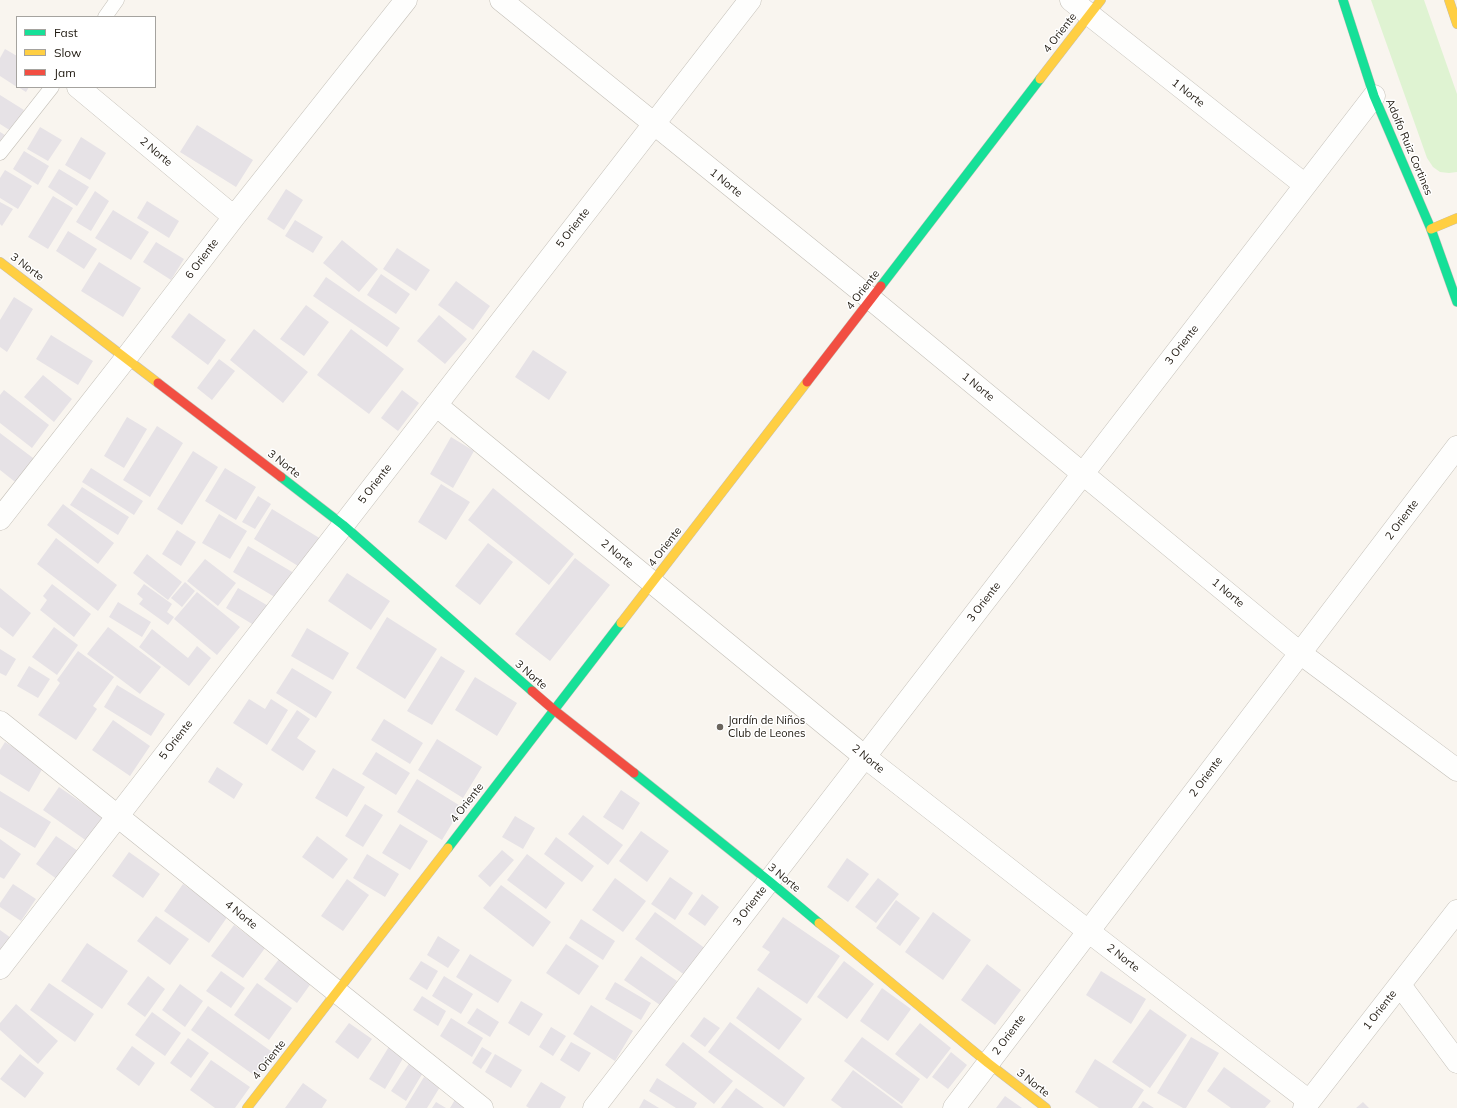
<!DOCTYPE html>
<meta charset="utf-8">
<style>
body{margin:0}
#map{position:relative;width:1457px;height:1108px;overflow:hidden;background:#f9f5ef;font-family:Mulish,sans-serif}
canvas{display:block}
.legend{position:absolute;left:16px;top:16px;width:140px;height:72px;box-sizing:border-box;background:#fff;border:1px solid #a5a39f;margin:0;padding:5px 7px;list-style:none;font-size:12px;color:#1e180f}
.legend li{display:flex;align-items:center;gap:8px;height:20px}
.legend b{width:20px;border:1px solid #a5a39f}
</style>
<div id="map">
<canvas width="1457" height="1108"></canvas>
<ul class="legend">
<li><b style="height:5px;background:#16e098"></b>Fast</li>
<li><b style="height:5px;background:#ffcf43"></b>Slow</li>
<li><b style="height:5px;background:#f24e42"></b>Jam</li>
</ul>
</div>
<script>
const context = document.querySelector('canvas').getContext('2d');
context.lineJoin = 'round';
function fillPath(path, color) { context.fillStyle = color; context.fill(path, 'evenodd'); }
const poly = rows => new Path2D(rows.map(r => 'M' + r).join(''));
function stroke(path, color, width, dash) { context.strokeStyle = color; context.lineWidth = width; context.lineCap = dash ? 'butt' : 'round'; context.setLineDash(dash || []); context.stroke(path); }
function drawText(font, color, halo, rows, align = 'center') {
  context.font = font + ' Mulish,sans-serif'; context.lineWidth = 3; context.setLineDash([]); context.textBaseline = 'middle'; context.strokeStyle = halo; context.fillStyle = color; for (const [text, x, y, turn = 0] of rows) {
    context.save(); context.translate(x, y); context.rotate((+turn || 0) * Math.PI / 180); context.textAlign = isNaN(turn) ? turn : align; if (halo) context.strokeText(text, 0, 0); context.fillText(text, 0, 0); context.restore();
  }
}
const green = poly([
 [1371,0,1424,0,1457,94,1457,172,1449,173,1440,172,1433,167,1427,158]
]);
const building = poly([
 [5,49,17,56,17,87,0,76,0,58],
 [18,87,29,87,26,92],
 [0,95,24,110,11,131,0,124],
 [197,125,253,160,236,187,180,152],
 [40,127,62,140,48,161,27,149],
 [0,132,5,135,0,144],
 [81,137,106,153,90,180,65,165],
 [24,151,49,166,38,185,13,169],
 [59,169,89,187,77,206,48,187],
 [5,170,32,186,18,209,0,198,0,178],
 [286,189,303,200,284,230,267,219],
 [95,191,109,201,91,231,76,222],
 [53,196,73,208,48,249,28,237],
 [147,201,179,221,169,238,137,218],
 [0,202,13,209,2,226,0,224],
 [113,210,149,232,131,260,95,238],
 [295,220,323,237,313,253,285,236],
 [68,231,97,249,84,269,56,251],
 [342,240,378,269,359,292,323,263],
 [156,242,184,259,171,280,143,262],
 [397,248,430,270,416,291,383,269],
 [99,262,141,288,123,317,81,291],
 [381,274,410,294,396,314,367,295],
 [326,277,400,328,387,347,313,296],
 [456,281,490,306,473,330,438,305],
 [14,297,33,309,7,352,0,347,0,320],
 [306,305,329,322,304,356,280,339],
 [189,313,226,340,208,365,171,337],
 [439,315,467,339,445,364,417,341],
 [254,329,308,372,283,403,230,360],
 [351,329,404,369,369,414,317,375],
 [51,335,93,361,78,385,36,359],
 [533,350,567,372,549,400,515,377],
 [219,359,235,371,212,400,197,388],
 [43,375,72,399,54,422,24,397],
 [4,390,49,425,32,448,0,423,0,395],
 [402,390,419,403,398,431,381,418],
 [127,417,147,429,124,468,104,456],
 [157,426,183,443,150,497,123,480],
 [0,433,37,461,19,485,0,470],
 [451,437,474,451,453,488,430,474],
 [193,451,218,467,182,525,157,509],
 [91,468,143,501,134,515,82,482],
 [225,468,256,487,236,520,205,501],
 [441,484,470,502,446,540,418,522],
 [82,487,129,517,118,535,70,505],
 [493,488,574,554,549,585,468,520],
 [258,496,271,504,255,529,242,522],
 [63,504,114,543,98,564,47,525],
 [272,509,321,539,303,569,254,539],
 [219,514,247,531,230,559,202,543],
 [177,530,196,542,181,566,162,554],
 [56,538,117,585,98,611,37,564],
 [488,543,513,562,480,605,455,586],
 [248,546,294,573,278,599,233,572],
 [147,554,182,582,168,600,133,573],
 [575,558,610,585,550,661,515,634],
 [205,559,236,583,218,606,187,581],
 [347,573,390,601,371,630,328,601],
 [185,582,195,591,182,607,171,598],
 [52,584,91,614,74,637,40,610,47,600,43,596],
 [144,584,172,604,167,612,174,617,168,625,139,604,143,599,137,594],
 [0,588,31,613,13,637,0,627],
 [238,588,270,607,257,627,226,608],
 [197,592,240,627,217,655,174,619],
 [118,602,151,622,142,637,109,617],
 [387,617,437,649,405,699,356,668],
 [54,627,78,645,57,675,32,657],
 [108,627,161,667,140,694,87,654],
 [307,628,349,653,333,680,291,656],
 [152,629,188,658,197,646,211,658,189,686,139,647],
 [0,649,16,659,6,676,0,673],
 [78,651,114,677,93,706,97,709,76,740,38,715,60,683,57,680],
 [441,656,465,671,432,725,407,711],
 [29,666,50,679,38,698,17,686],
 [292,668,332,692,316,718,276,693],
 [475,677,517,703,497,736,455,710],
 [117,685,165,714,151,736,104,707],
 [249,699,265,709,271,699,288,710,267,745,233,723],
 [297,710,310,719,297,738,316,751,303,771,271,750],
 [384,719,423,743,410,764,371,740],
 [113,720,150,746,130,776,92,750],
 [437,739,482,767,463,798,418,770],
 [5,742,44,766,29,792,0,774,0,750],
 [376,752,410,773,396,795,362,774],
 [217,767,243,784,234,799,208,782],
 [333,768,365,787,347,817,315,798],
 [417,779,462,807,442,840,397,812],
 [59,787,107,820,91,844,43,810],
 [621,790,640,803,623,830,603,817],
 [0,791,51,822,35,848,0,827],
 [365,804,383,815,363,847,345,836],
 [583,815,623,845,608,865,568,834],
 [515,816,535,828,523,849,502,837],
 [400,824,428,841,410,870,382,853],
 [641,831,669,851,647,882,619,861],
 [56,836,81,853,61,882,36,864],
 [317,836,348,859,333,879,302,857],
 [556,837,594,866,582,882,544,854],
 [0,839,21,854,4,879,0,877],
 [502,850,514,860,490,887,478,876],
 [129,852,160,874,143,898,112,876],
 [367,854,399,874,385,897,353,878],
 [527,854,565,883,546,909,507,880],
 [847,858,869,874,848,902,827,887],
 [670,877,693,893,675,920,651,904],
 [615,878,646,901,623,932,592,910],
 [878,878,899,894,876,923,855,907],
 [347,879,369,895,343,931,321,916],
 [13,884,36,899,21,921,0,907,0,903],
 [183,884,228,916,209,943,164,911],
 [501,885,551,922,533,947,483,908],
 [702,894,719,907,705,926,688,914],
 [896,900,920,918,900,946,876,928],
 [655,912,706,949,686,976,635,939],
 [933,912,971,940,943,980,905,952],
 [156,916,189,939,170,965,137,941],
 [783,917,840,956,807,1004,757,970,770,952,762,947],
 [581,919,615,941,603,960,569,938],
 [234,925,265,948,243,978,211,956],
 [0,930,11,938,0,953],
 [438,936,460,950,448,968,427,955],
 [87,943,128,971,102,1009,61,981],
 [566,944,599,966,579,995,546,973],
 [470,954,512,980,498,1003,456,977],
 [641,956,677,981,660,1005,624,980],
 [279,959,312,982,297,1003,264,979],
 [421,961,438,971,427,990,409,979],
 [844,961,874,984,847,1019,817,997],
 [987,964,1021,990,995,1025,961,1000],
 [221,971,245,988,231,1008,206,991],
 [1101,971,1146,999,1131,1024,1086,995],
 [148,976,165,989,145,1017,127,1004],
 [444,976,473,994,461,1014,432,996],
 [615,982,651,1003,641,1020,605,999],
 [49,983,94,1014,75,1042,30,1010],
 [257,983,292,1008,269,1040,234,1015],
 [180,984,203,1001,185,1027,162,1010],
 [758,987,802,1019,779,1050,736,1018],
 [882,988,911,1009,888,1041,860,1021],
 [422,996,446,1011,438,1026,413,1010],
 [521,1001,543,1014,529,1036,508,1023],
 [16,1004,58,1041,38,1064,0,1030,0,1023],
 [591,1005,633,1031,615,1061,573,1034],
 [208,1006,275,1054,258,1078,191,1030],
 [477,1008,499,1022,490,1037,467,1023],
 [1150,1009,1187,1035,1150,1088,1112,1062],
 [152,1012,181,1033,165,1056,135,1035],
 [704,1017,720,1028,705,1047,690,1036],
 [451,1018,483,1038,472,1057,440,1036],
 [730,1022,805,1078,784,1107,708,1052],
 [349,1023,372,1039,358,1059,335,1042],
 [920,1023,951,1048,927,1079,895,1054],
 [551,1027,566,1036,553,1056,539,1047],
 [862,1037,920,1079,902,1104,844,1061],
 [1191,1037,1219,1053,1186,1108,1183,1108,1157,1093],
 [188,1038,209,1053,191,1078,170,1063],
 [571,1042,591,1053,579,1072,560,1060],
 [683,1042,733,1081,714,1104,665,1065],
 [390,1045,405,1055,385,1089,369,1079],
 [132,1046,155,1063,139,1086,116,1069],
 [482,1047,492,1053,481,1069,472,1063],
 [951,1052,967,1065,948,1089,932,1077],
 [20,1054,44,1073,25,1098,0,1079],
 [495,1054,522,1070,511,1088,485,1072],
 [1095,1059,1144,1090,1132,1108,1099,1108,1075,1092],
 [211,1060,250,1087,235,1108,215,1108,190,1090],
 [410,1062,424,1071,406,1101,391,1091],
 [1224,1067,1271,1101,1265,1108,1231,1108,1207,1091],
 [853,1070,903,1107,902,1108,842,1108,831,1100],
 [424,1077,440,1087,427,1108,405,1108],
 [657,1078,697,1103,694,1108,676,1108,649,1091],
 [541,1082,566,1097,560,1108,529,1108,526,1106],
 [303,1083,327,1100,322,1108,285,1108],
 [736,1088,764,1108,721,1108],
 [1005,1096,1022,1108,996,1108],
 [456,1098,466,1104,463,1108,450,1108],
 [644,1099,659,1108,639,1108],
 [1143,1101,1154,1108,1138,1108],
 [436,1102,446,1108,432,1108],
 [1363,1102,1369,1108,1356,1108]
]);
const lane = poly([
 [105,17,117,0],
 [0,153,52,87]
]);
const street = poly([
 [501,0,871,299,1300,653,1457,770],
 [1071,0,1305,185],
 [78,87,234,217],
 [436,405,865,757,1088,931,1309,1101],
 [0,519,126,358,234,217,406,0],
 [0,722,482,1108],
 [0,968,750,0],
 [1400,985,1457,1062],
 [594,1108,1374,96],
 [954,1108,1457,447],
 [1304,1108,1457,911]
]);
const fast = poly([
 [1343,0,1374,96,1431,229,1457,302],
 [881,286,1040,79],
 [281,477,343,525,532,691],
 [634,773,769,881,819,923],
 [448,848,621,623]
]);
const slow = poly([
 [1449,0,1457,24],
 [1040,79,1101,0],
 [1431,229,1457,218],
 [0,262,158,383],
 [621,623,807,382],
 [819,923,988,1063,1046,1108],
 [247,1108,448,848]
]);
const jam = poly([
 [807,382,881,286],
 [158,383,281,477],
 [532,691,554,710,634,773]
]);
const markers = [
 [720,727,4,"#6b655d"]
];
const streetNames = [
 ["4 Oriente",1060,33,-52],
 ["1 Norte",1188,93,38],
 ["Adolfo Ruiz Cortines",1409,147,67],
 ["2 Norte",156,152,40],
 ["1 Norte",726,183,39],
 ["5 Oriente",573,228,-52],
 ["6 Oriente",202,259,-53],
 ["3 Norte",27,267,37],
 ["4 Oriente",863,290,-52],
 ["3 Oriente",1182,345,-52],
 ["1 Norte",978,387,39],
 ["3 Norte",284,464,38],
 ["5 Oriente",375,484,-52],
 ["2 Oriente",1402,520,-53],
 ["4 Oriente",665,547,-52],
 ["2 Norte",617,554,39],
 ["1 Norte",1228,593,40],
 ["3 Oriente",984,602,-52],
 ["3 Norte",531,675,41],
 ["5 Oriente",176,740,-52],
 ["2 Norte",868,759,39],
 ["2 Oriente",1206,777,-53],
 ["4 Oriente",467,803,-52],
 ["3 Norte",784,878,39],
 ["3 Oriente",750,906,-52],
 ["4 Norte",241,915,39],
 ["2 Norte",1123,958,38],
 ["1 Oriente",1380,1010,-52],
 ["2 Oriente",1009,1035,-53],
 ["4 Oriente",269,1060,-52],
 ["3 Norte",1033,1083,38]
];
const poiNames = [
 ["Jardín de Niños",728,721],
 ["Club de Leones",728,734]
];
fillPath(green, '#dff3d2');
fillPath(building, '#e6e2e6');
stroke(lane, '#c3bfb7', 15);
stroke(street, '#c3bfb7', 23);
stroke(fast, '#c3bfb7', 10);
stroke(slow, '#c3bfb7', 10);
stroke(jam, '#c3bfb7', 10);
stroke(lane, '#fefefd', 14);
stroke(street, '#fefefd', 22);
stroke(fast, '#16e098', 9);
stroke(slow, '#ffcf43', 9);
stroke(jam, '#f24e42', 9);
for (const [x, y, r, color] of markers) { const dot = new Path2D(); dot.arc(x, y, r, 0, 2 * Math.PI); context.fillStyle = color; context.fill(dot); stroke(dot, '#fff', 1.5); }
drawText('11px', '#1e180f', '#fff', streetNames);
drawText('11px', '#1e180f', '#fff', poiNames, 'left');
</script>
